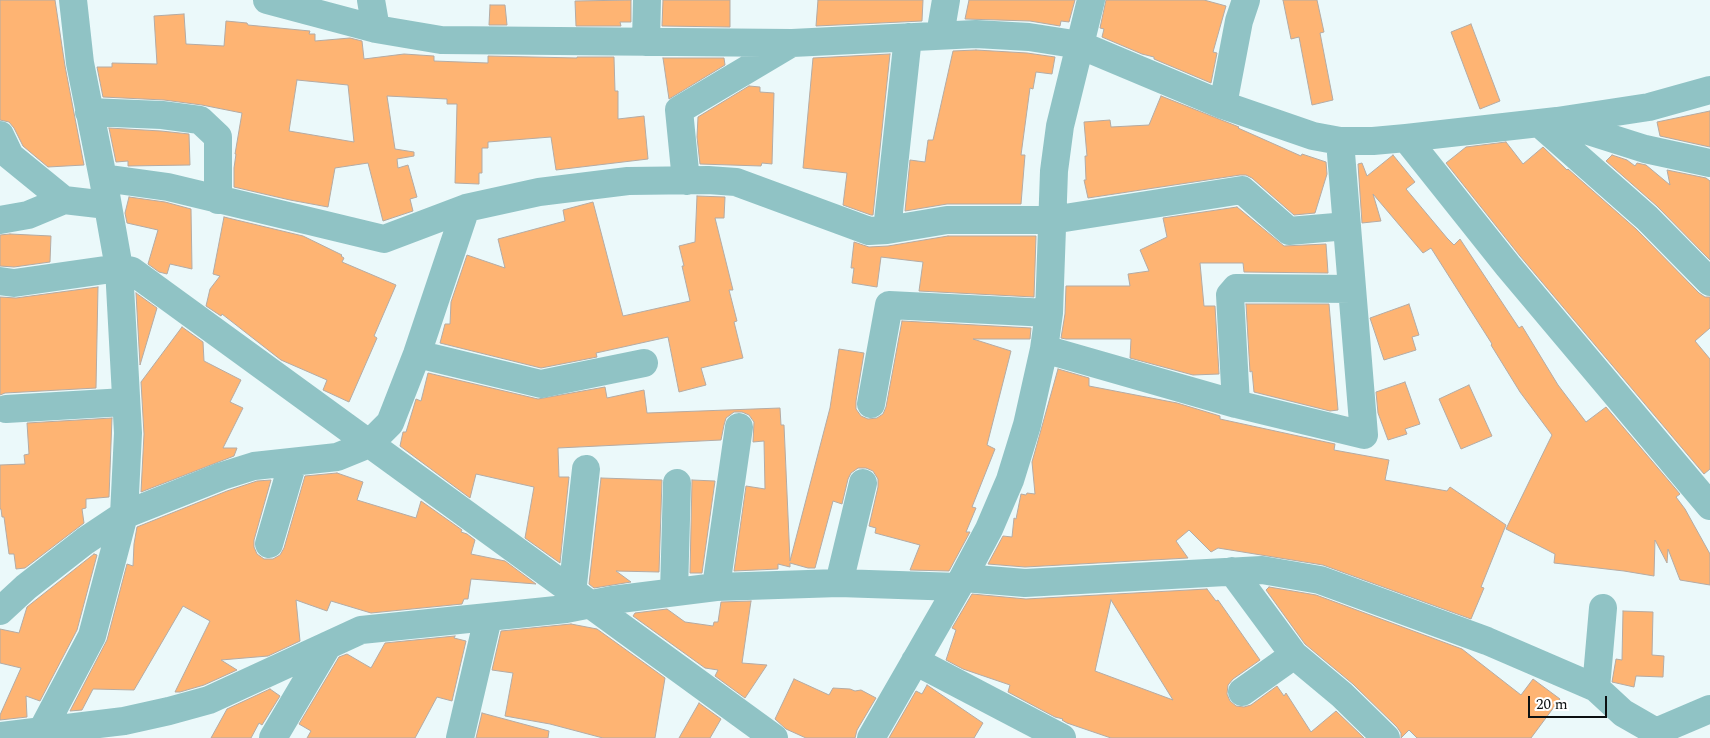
<!DOCTYPE html>
<style>
body{margin:0}
#map{position:relative;width:1710px;height:738px;overflow:hidden;background:#ebf9fa;font-family:Spectral,serif}
canvas{display:block}
.scale{position:absolute;left:1528px;top:696px;width:79px;height:22px;box-sizing:border-box;border:2px solid #0c1011;border-top:0;padding-left:6px;font-size:15px;line-height:18px;white-space:nowrap;color:#0c1011;-webkit-text-stroke:4px #fff;paint-order:stroke}
</style>
<div id="map">
<canvas width="1710" height="738"></canvas>
<div class="scale">20 m</div>
</div>
<script>
const context = document.querySelector('canvas').getContext('2d');
context.lineJoin = 'round';
function fillPath(path, color) { context.fillStyle = color; context.fill(path, 'evenodd'); }
const poly = rows => new Path2D(rows.map(r => 'M' + r).join(''));
function stroke(path, color, width, dash) { context.strokeStyle = color; context.lineWidth = width; context.lineCap = dash ? 'butt' : 'round'; context.setLineDash(dash || []); context.stroke(path); }
const building = poly([
 [0,0,55,0,65,66,84,165,48,167,23,146,14,128,9,122,0,120,0,0],
 [631,0,631,22,620,22,621,26,576,26,575,1,631,0],
 [663,0,730,0,730,27,662,26,663,0],
 [818,0,923,0,922,21,816,26,818,0],
 [969,0,1075,0,1069,22,1061,21,1060,26,1030,21,965,19,969,0],
 [1106,0,1204,0,1226,6,1213,52,1217,53,1211,83,1154,59,1154,57,1142,54,1102,37,1104,29,1100,28,1106,0],
 [1283,0,1317,0,1324,32,1320,33,1333,100,1312,105,1299,37,1291,39,1283,0],
 [490,5,505,5,507,25,489,25,490,5],
 [184,14,186,44,224,46,226,21,247,23,248,25,310,31,309,34,315,34,315,41,350,38,362,41,364,59,404,54,434,56,434,61,488,63,488,56,577,58,577,57,614,57,615,91,618,91,618,119,644,116,648,159,556,170,551,137,488,142,488,148,482,148,482,173,479,173,479,184,455,183,457,104,447,104,447,99,387,96,395,149,414,152,414,156,397,159,398,168,408,165,417,197,410,199,413,211,383,221,368,163,335,168,328,207,290,200,234,187,234,168,236,154,235,154,242,113,202,105,164,100,103,97,97,67,112,67,112,63,157,64,154,16,184,14],
 [297,80,348,85,354,142,289,131,297,80],
 [1471,24,1500,101,1480,109,1451,32,1471,24],
 [976,50,1027,53,1055,57,1052,74,1036,72,1033,89,1030,88,1021,155,1025,155,1021,204,947,204,905,211,910,160,925,162,928,140,933,140,953,51,976,50],
 [890,54,873,215,871,215,843,205,847,173,803,168,813,58,890,54],
 [663,58,724,58,725,65,669,99,663,58],
 [749,86,760,87,760,92,774,93,772,164,762,163,761,166,700,164,697,137,698,117,749,86],
 [1161,96,1239,127,1238,128,1301,156,1302,154,1326,162,1327,174,1315,213,1294,215,1252,178,1246,175,1240,175,1088,198,1084,180,1086,180,1085,156,1087,156,1084,122,1110,120,1111,127,1149,125,1161,96],
 [1710,111,1710,147,1660,136,1657,122,1710,111],
 [109,128,161,131,189,134,190,165,128,166,128,161,116,162,109,128],
 [1506,142,1523,164,1543,147,1567,170,1568,169,1636,229,1699,293,1705,297,1710,297,1710,328,1695,341,1710,359,1710,469,1704,474,1520,256,1446,163,1466,147,1506,142],
 [1393,155,1415,182,1406,189,1447,238,1454,245,1460,239,1519,328,1522,326,1558,385,1586,422,1606,407,1680,494,1676,497,1685,509,1710,554,1710,585,1680,580,1668,549,1667,563,1655,540,1654,576,1624,571,1554,563,1555,554,1506,529,1552,435,1520,392,1491,345,1492,344,1431,248,1423,253,1373,194,1381,221,1362,223,1358,164,1362,163,1367,176,1393,155],
 [1612,155,1627,160,1635,166,1637,163,1646,165,1670,185,1667,170,1706,178,1710,181,1710,260,1657,206,1606,161,1612,155],
 [697,196,725,197,724,218,715,218,733,290,729,290,737,321,734,322,743,358,701,368,706,385,679,392,668,337,596,353,597,357,541,368,440,343,445,324,450,324,451,302,467,255,505,268,498,239,565,221,563,210,593,202,623,316,690,301,682,266,684,266,679,246,695,242,697,196],
 [129,197,165,202,191,209,192,269,170,264,167,274,159,272,148,264,158,230,127,223,125,213,129,197],
 [1237,207,1284,246,1326,244,1328,273,1244,272,1243,263,1200,263,1204,306,1215,306,1219,374,1193,375,1130,358,1131,339,1066,339,1061,338,1065,314,1066,286,1130,286,1128,274,1149,271,1140,250,1167,237,1163,218,1237,207],
 [224,217,303,236,342,255,341,256,344,258,342,262,396,285,374,336,377,338,349,402,323,390,327,380,281,360,222,314,221,316,206,306,210,289,220,276,213,274,224,217],
 [10,234,51,236,50,262,14,267,0,266,0,235,10,234],
 [948,236,1036,236,1034,297,919,291,923,262,881,257,877,287,852,283,854,268,851,268,854,242,869,247,888,246,948,236],
 [98,287,96,388,5,393,0,395,0,297,16,298,98,287],
 [136,293,157,308,140,365,136,293],
 [1246,304,1329,304,1338,410,1330,411,1254,392,1252,371,1250,372,1246,304],
 [1409,304,1419,335,1412,337,1416,350,1384,360,1370,318,1409,304],
 [902,321,1031,328,1030,339,973,339,1011,351,987,445,995,449,972,507,976,508,966,532,970,532,949,571,910,570,920,545,875,533,876,528,869,526,878,487,878,479,873,471,866,468,858,468,851,473,848,479,842,504,833,501,815,568,808,568,790,563,790,567,778,564,778,569,734,571,746,486,765,489,764,441,753,442,754,422,749,415,742,412,734,412,726,418,724,425,721,440,558,448,559,477,569,477,560,563,525,538,534,487,476,474,470,498,400,446,403,432,406,432,416,399,421,401,428,373,538,399,605,387,607,398,644,390,647,413,780,408,781,425,784,425,790,561,830,408,839,349,864,353,856,401,856,409,861,416,868,419,877,418,883,414,886,407,902,321],
 [182,327,203,342,204,361,241,380,230,402,243,408,223,448,237,448,234,456,141,492,144,434,141,382,182,327],
 [1058,369,1089,378,1089,386,1177,403,1220,416,1220,419,1335,444,1334,450,1389,460,1385,480,1447,491,1450,487,1506,525,1481,587,1484,588,1471,619,1323,565,1218,548,1211,552,1189,530,1176,541,1188,558,1025,567,988,564,1003,536,1012,537,1014,518,1016,519,1021,494,1026,495,1027,493,1035,494,1032,462,1058,369],
 [1405,382,1420,424,1405,429,1407,434,1388,440,1378,413,1376,392,1405,382],
 [1469,385,1492,436,1461,449,1439,399,1469,385],
 [112,418,109,497,86,499,86,508,82,509,84,523,25,568,16,569,14,554,9,554,4,517,2,517,1,509,0,509,0,465,25,464,24,455,29,454,27,423,112,418],
 [337,473,363,482,357,500,416,518,421,501,462,530,461,532,467,534,475,540,471,554,505,561,536,584,471,579,468,599,464,599,462,604,371,613,331,601,327,611,296,600,300,641,268,656,221,660,237,670,204,685,180,692,175,692,210,621,183,606,134,690,93,689,82,710,70,711,107,640,127,564,133,566,134,544,137,527,227,491,257,481,271,480,254,540,254,547,257,554,264,559,273,559,280,555,284,548,305,476,337,473],
 [601,478,662,480,659,572,616,571,631,582,594,588,589,584,601,478],
 [692,480,715,481,702,573,690,573,692,480],
 [94,554,97,555,77,630,40,701,26,696,27,717,0,720,0,715,21,668,0,663,0,629,19,633,27,607,94,554],
 [1269,587,1316,595,1462,649,1521,695,1533,679,1560,699,1531,738,1417,738,1409,730,1401,738,1401,733,1397,727,1353,684,1305,644,1266,590,1269,587],
 [1207,589,1216,601,1218,600,1260,660,1233,679,1228,685,1227,694,1230,701,1236,706,1244,707,1251,705,1277,686,1284,696,1286,693,1311,732,1336,711,1364,738,1111,738,1067,723,1062,720,1063,719,1055,717,1008,692,1010,685,963,669,946,660,956,630,952,628,972,594,1026,599,1207,589],
 [1111,600,1173,700,1095,671,1111,600],
 [751,601,742,663,767,665,745,698,715,676,718,670,705,668,633,616,635,613,667,609,685,622,713,626,714,622,718,622,721,602,751,601],
 [1623,611,1653,612,1652,655,1664,656,1663,677,1636,676,1634,687,1612,682,1616,659,1622,660,1623,611],
 [571,624,597,629,665,678,655,738,603,738,550,724,505,716,513,673,492,670,501,631,571,624],
 [455,636,454,638,466,641,452,701,437,697,415,738,307,738,311,731,299,724,339,657,347,654,371,668,385,643,455,636],
 [794,679,829,695,833,688,850,689,855,691,861,690,876,698,857,730,855,738,806,738,786,729,775,719,794,679],
 [927,685,983,723,974,738,889,738,916,691,922,694,927,685],
 [270,689,280,696,262,725,259,723,251,738,211,738,227,709,270,689],
 [699,703,721,719,710,738,679,738,699,703],
 [482,713,549,731,548,738,476,738,482,713]
]);
const minor = poly([
 [267,0,376,29,441,40,792,43,976,34,1029,37,1080,45,1223,105,1313,136,1340,141,1373,141,1406,138,1557,121,1649,107,1710,90],
 [371,0,376,29],
 [940,35,946,0],
 [646,42,647,0],
 [1223,105,1239,21,1246,0],
 [89,112,162,115,200,120,218,137,218,200],
 [1539,123,1647,218,1710,282],
 [1563,123,1645,149,1710,163],
 [0,135,10,156,64,200],
 [1406,138,1508,266,1710,506],
 [103,178,168,187,384,239,466,208,539,192,628,181,708,180,736,182,869,231,887,230,947,220,1052,220,1242,190,1289,231,1347,226],
 [686,181,679,110,790,44],
 [0,220,28,215,64,200,107,205],
 [887,230,908,37],
 [0,281,14,283,119,268,132,271,774,738],
 [1044,349,1236,404,1364,435,1340,141],
 [417,354,541,384,644,363],
 [871,404,889,305,1049,313],
 [1236,404,1230,295,1236,288,1352,289],
 [6,409,125,402],
 [269,544,293,462],
 [1232,571,1294,655,1342,695,1386,738],
 [963,578,1025,583,1262,570,1320,580,1487,641,1596,688,1623,713,1656,732,1710,709],
 [839,583,863,483],
 [716,587,739,427],
 [674,592,677,483],
 [572,593,586,469],
 [0,611,26,587,85,541,124,515,222,476,254,466,337,457,369,444,390,423,417,354,466,208],
 [915,661,1062,738],
 [1596,688,1603,608],
 [1242,692,1294,655],
 [0,736,124,721,169,711,209,700,361,630,566,609,612,600,716,587,839,583,958,587],
 [38,738,92,636,124,515,128,433,119,268,103,178,80,63,73,0],
 [273,738,328,645],
 [460,738,488,618],
 [871,738,958,587,989,529,1010,480,1027,425,1044,349,1049,313,1054,171,1060,126,1091,0]
]);
fillPath(building, '#feb473');
stroke(building, '#b4aba4', 1);
stroke(minor, '#90c3c5', 28);
</script>
